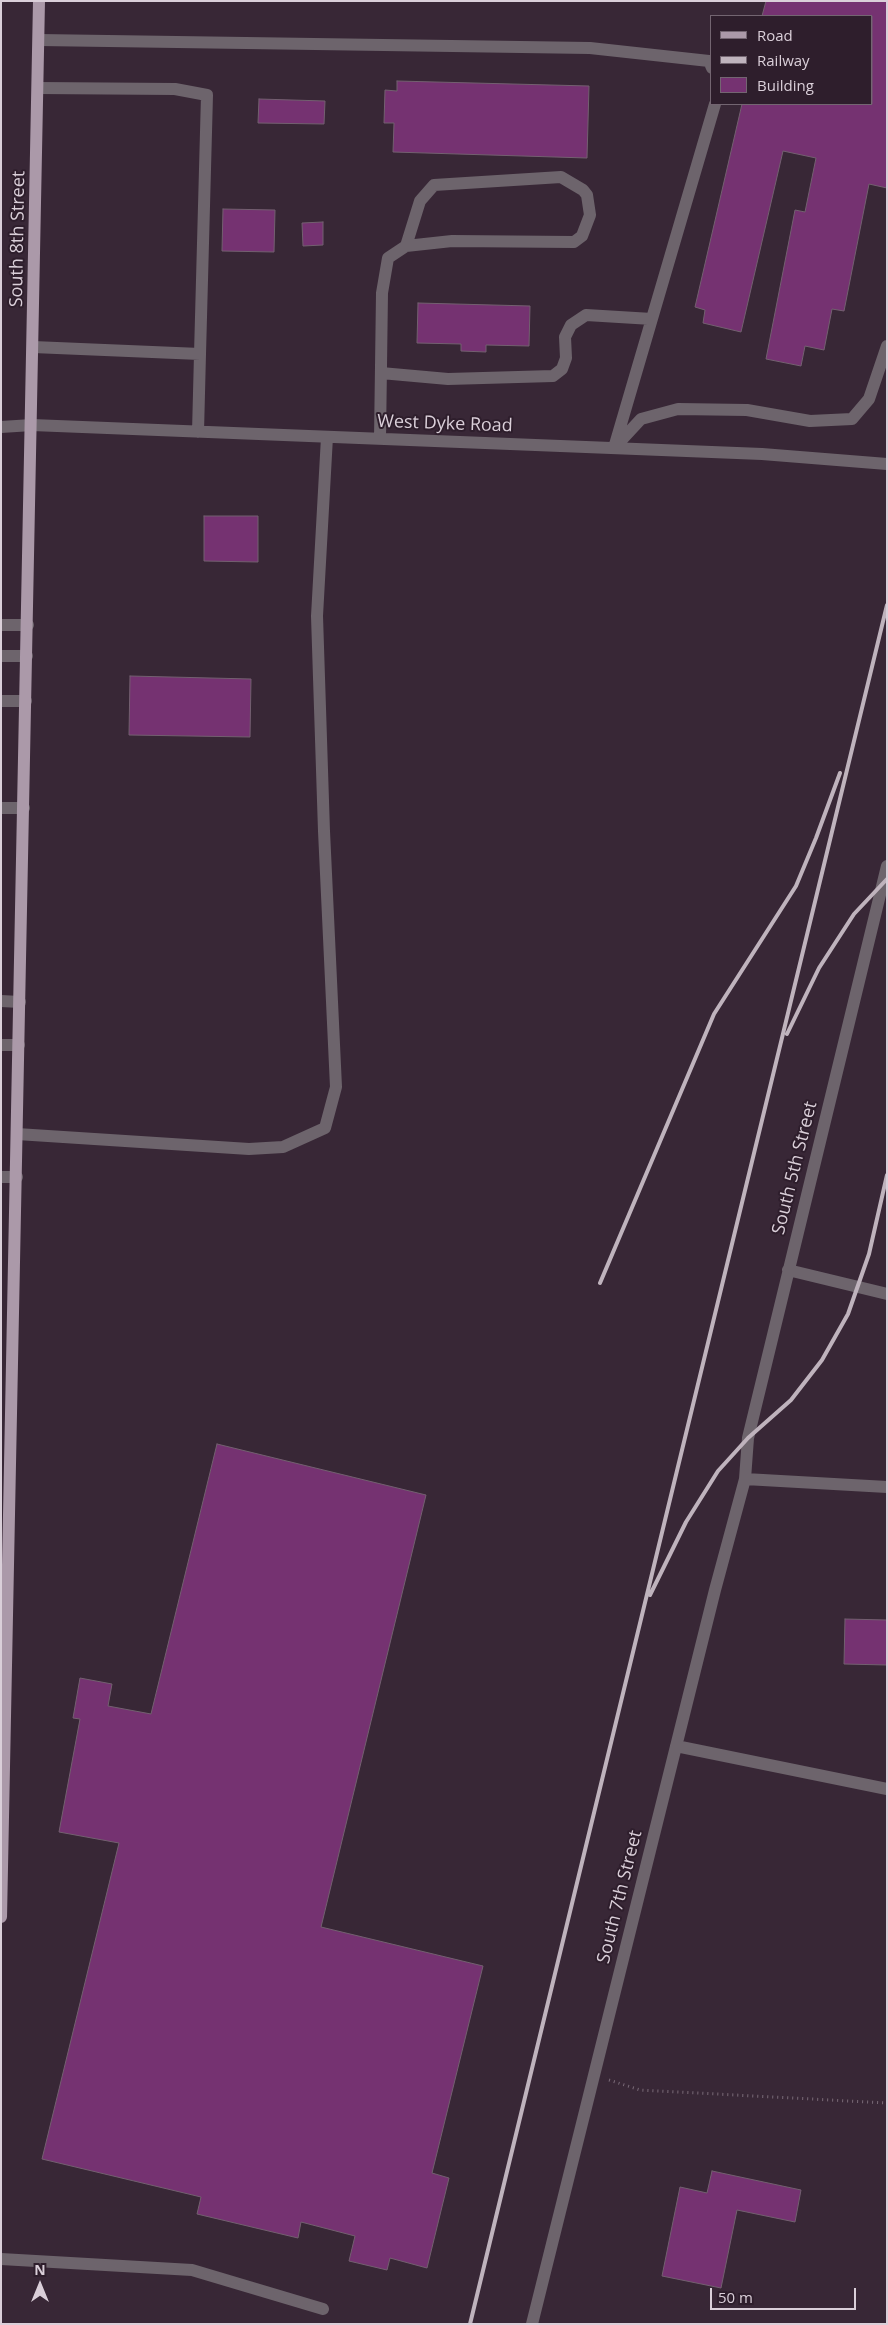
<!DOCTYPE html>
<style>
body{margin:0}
#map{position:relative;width:888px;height:2325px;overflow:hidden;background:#382736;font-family:"Open Sans",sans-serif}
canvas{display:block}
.frame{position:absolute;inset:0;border:2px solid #dacfd9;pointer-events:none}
.legend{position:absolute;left:710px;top:15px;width:162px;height:90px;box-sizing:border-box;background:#2e1e2c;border:1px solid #736571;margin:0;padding:6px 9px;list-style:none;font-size:15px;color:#dacfd9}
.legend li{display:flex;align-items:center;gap:10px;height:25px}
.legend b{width:25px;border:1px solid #736571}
.north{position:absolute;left:15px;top:2260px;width:50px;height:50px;-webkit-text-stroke:4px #2e1e2c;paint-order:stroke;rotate:0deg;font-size:14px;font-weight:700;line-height:20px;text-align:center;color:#dacfd9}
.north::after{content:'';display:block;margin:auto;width:18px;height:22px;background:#dacfd9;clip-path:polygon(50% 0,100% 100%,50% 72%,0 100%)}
.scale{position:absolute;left:710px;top:2288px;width:146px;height:22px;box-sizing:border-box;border:2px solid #dacfd9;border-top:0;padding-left:6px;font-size:15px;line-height:18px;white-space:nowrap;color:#dacfd9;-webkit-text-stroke:4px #2e1e2c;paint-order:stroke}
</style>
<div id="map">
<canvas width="888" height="2325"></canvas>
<div class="frame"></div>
<ul class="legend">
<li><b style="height:6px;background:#ab99a9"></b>Road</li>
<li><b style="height:6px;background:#bfb3bd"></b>Railway</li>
<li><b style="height:14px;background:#753271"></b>Building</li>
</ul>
<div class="north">N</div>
<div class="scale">50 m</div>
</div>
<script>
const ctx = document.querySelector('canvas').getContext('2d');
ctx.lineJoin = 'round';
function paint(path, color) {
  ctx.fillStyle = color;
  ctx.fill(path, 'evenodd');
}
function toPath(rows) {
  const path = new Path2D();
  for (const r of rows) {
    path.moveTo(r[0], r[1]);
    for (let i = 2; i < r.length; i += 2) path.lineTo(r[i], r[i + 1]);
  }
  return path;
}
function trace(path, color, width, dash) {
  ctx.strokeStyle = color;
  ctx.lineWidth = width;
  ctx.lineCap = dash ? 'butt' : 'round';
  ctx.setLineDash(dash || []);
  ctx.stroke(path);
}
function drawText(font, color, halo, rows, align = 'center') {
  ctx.font = font + ' "Open Sans",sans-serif';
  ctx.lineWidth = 4;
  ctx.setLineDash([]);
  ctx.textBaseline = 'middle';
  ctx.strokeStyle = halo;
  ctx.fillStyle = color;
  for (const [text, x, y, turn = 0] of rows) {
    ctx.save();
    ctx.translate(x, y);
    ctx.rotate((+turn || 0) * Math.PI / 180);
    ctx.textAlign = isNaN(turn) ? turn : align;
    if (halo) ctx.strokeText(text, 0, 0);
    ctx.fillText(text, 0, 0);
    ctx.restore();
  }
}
const building = toPath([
 [766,1,887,1,887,188,869,184,844,311,832,309,824,350,805,346,801,366,766,359,795,210,805,212,816,158,783,151,741,332,703,323,705,310,695,307,742,104,872,104,872,16,762,16,766,1],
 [397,81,589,86,587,158,393,152,394,123,384,123,385,90,397,91,397,81],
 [259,99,325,101,324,124,258,123,259,99],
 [223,209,275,210,274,252,222,251,223,209],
 [323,222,323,245,303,246,302,223,323,222],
 [418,303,530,306,529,346,486,345,486,352,461,351,461,344,417,343,418,303],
 [204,516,258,516,258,562,204,561,204,516],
 [130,676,251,679,250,737,129,735,130,676],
 [217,1444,426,1495,321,1927,483,1966,432,2173,449,2178,427,2268,390,2258,387,2270,349,2261,355,2236,301,2222,298,2238,197,2214,201,2197,42,2159,119,1843,59,1832,80,1719,73,1718,80,1678,112,1684,108,1706,151,1714,217,1444],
 [845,1619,887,1620,887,1665,844,1664,845,1619],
 [712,2171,801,2190,795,2222,737,2210,721,2288,662,2276,680,2187,707,2193,712,2171]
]);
const path = toPath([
 [609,2080,640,2090,887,2103]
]);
const minor = toPath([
 [39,40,590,48,709,61,712,68],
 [38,88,175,89,207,95,200,354],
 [33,347,200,354,198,432],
 [381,373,448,379,553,376,562,369,566,358,565,337,571,325,586,315,652,319],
 [1,427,32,425,762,454,887,464],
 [380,439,382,293,388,258,406,246,452,241,574,242,582,236,590,215,587,195,583,190,561,177,434,185,420,201,406,246],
 [616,446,641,419,678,409,747,410,810,421,852,419,869,399,887,346],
 [614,448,715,104],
 [1,625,28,625],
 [1,656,27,656],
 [1,701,26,701],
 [1,808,24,808],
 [1,1001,20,1002],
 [1,1045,19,1045],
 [17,1134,249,1149,283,1147,325,1128,336,1087,324,831,317,616,327,437],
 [1,1177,17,1177],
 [788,1270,887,1294],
 [745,1479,887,1487],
 [676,1746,887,1789],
 [1,2259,192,2270,323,2309],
 [532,2324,715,1590,745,1479,748,1438,887,866]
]);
const major = toPath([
 [1,1917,39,1]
]);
const rail = toPath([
 [787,1034,819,968,854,914,887,879],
 [600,1283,714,1014,796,886,816,838,840,773],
 [650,1595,686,1522,718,1471,748,1438,791,1400,822,1360,848,1314,869,1254,887,1175],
 [470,2324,887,605]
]);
const streetNames = [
 ["South 8th Street",18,239,-89],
 ["West Dyke Road",445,424,2],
 ["South 5th Street",795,1168,-76],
 ["South 7th Street",620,1897,-76]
];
paint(building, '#753271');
trace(building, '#736070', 1);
trace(path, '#7a6b78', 3, [1, 4]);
trace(minor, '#6d646c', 12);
trace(major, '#ab99a9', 12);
trace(rail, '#bfb3bd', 4);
drawText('18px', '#dacfd9', '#2e1e2c', streetNames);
</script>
